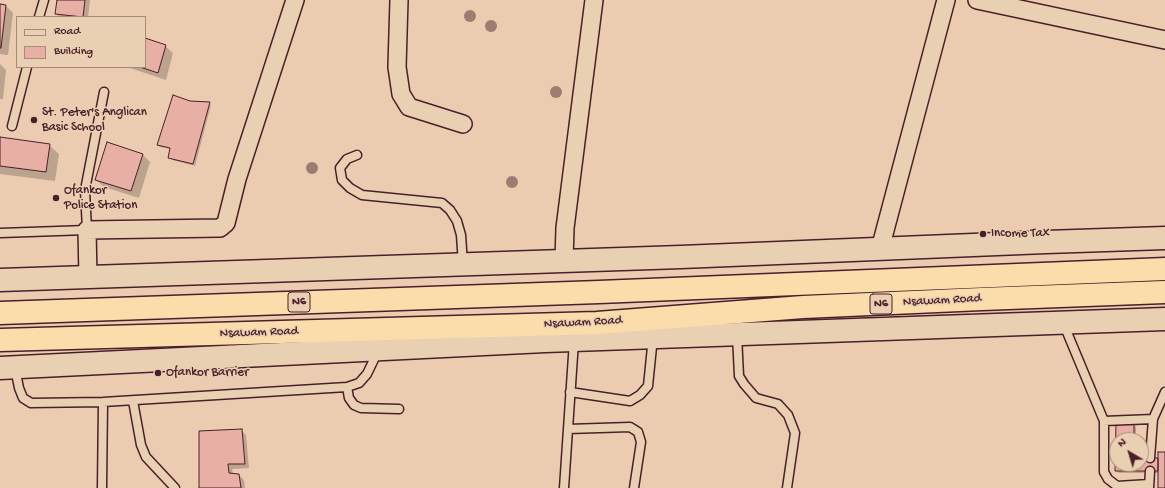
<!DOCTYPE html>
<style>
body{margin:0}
#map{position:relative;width:1165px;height:488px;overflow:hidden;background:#ecccb1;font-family:"Gochi Hand",sans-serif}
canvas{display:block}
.legend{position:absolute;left:16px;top:16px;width:130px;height:52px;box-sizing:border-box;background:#ead0b2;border:1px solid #aa897c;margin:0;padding:5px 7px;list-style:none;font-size:12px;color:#4a1f2b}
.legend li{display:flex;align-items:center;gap:8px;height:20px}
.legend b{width:20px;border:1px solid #aa897c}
.north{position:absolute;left:1109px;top:432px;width:40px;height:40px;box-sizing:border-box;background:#ead0b2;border:1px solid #aa897c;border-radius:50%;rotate:322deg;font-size:11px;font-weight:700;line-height:16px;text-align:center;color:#4a1f2b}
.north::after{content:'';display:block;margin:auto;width:14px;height:18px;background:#4a1f2b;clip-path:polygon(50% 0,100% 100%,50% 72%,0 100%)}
</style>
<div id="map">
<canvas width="1165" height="488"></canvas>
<ul class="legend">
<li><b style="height:5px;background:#ead0b2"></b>Road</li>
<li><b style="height:11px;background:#e8afa4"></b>Building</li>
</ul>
<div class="north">N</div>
</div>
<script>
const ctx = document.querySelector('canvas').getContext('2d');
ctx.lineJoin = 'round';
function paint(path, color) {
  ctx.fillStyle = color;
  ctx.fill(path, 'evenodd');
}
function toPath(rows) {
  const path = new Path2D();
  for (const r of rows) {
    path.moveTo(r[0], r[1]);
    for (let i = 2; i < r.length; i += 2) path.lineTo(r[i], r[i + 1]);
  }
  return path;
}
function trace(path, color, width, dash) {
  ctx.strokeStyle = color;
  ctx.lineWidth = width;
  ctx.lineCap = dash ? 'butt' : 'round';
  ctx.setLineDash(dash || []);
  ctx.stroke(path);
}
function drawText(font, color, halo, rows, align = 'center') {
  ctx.font = font + ' "Gochi Hand",sans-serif';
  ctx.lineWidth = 3;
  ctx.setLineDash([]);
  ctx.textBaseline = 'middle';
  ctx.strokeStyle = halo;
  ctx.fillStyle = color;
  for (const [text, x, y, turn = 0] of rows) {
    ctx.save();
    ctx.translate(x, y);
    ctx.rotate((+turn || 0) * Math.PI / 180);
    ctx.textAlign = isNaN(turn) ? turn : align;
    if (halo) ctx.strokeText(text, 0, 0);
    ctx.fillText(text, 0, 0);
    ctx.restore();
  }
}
const shadow = toPath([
 [58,0,90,0,88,17,60,17,56,14],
 [0,5,5,5,13,13,8,55,0,54],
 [145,39,165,46,173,53,166,80,127,67,145,67],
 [0,64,6,70,3,99,0,99],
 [209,103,211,105,195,166,172,160,170,158,171,149,160,147,158,145],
 [0,138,49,145,59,154,55,181,0,174],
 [142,154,150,162,139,198,104,187,96,180],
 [1117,425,1134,425,1136,427,1136,440,1117,440,1117,464,1141,464,1141,459,1158,459,1165,453,1165,488,1159,488,1159,473,1119,473,1116,470],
 [241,430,246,435,249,468,232,469,233,474,239,475,244,480,245,488,200,488]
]);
const building = toPath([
 [57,0,85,0,83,17,55,14,57,0],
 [0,4,6,5,1,48,0,48,0,4],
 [145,38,166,45,158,73,140,67,145,67,145,38],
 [173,95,190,101,210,102,193,164,168,158,170,148,157,145,173,95],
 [0,137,50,144,46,172,0,166,0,137],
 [107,142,143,154,131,191,95,180,107,142],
 [1116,424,1134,424,1134,440,1117,440,1117,464,1141,464,1141,458,1158,458,1158,471,1115,471,1116,424],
 [242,429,245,464,228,464,229,473,239,474,241,488,199,488,199,431,242,429],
 [1158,452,1165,452,1165,488,1158,488,1158,452]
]);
const service = toPath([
 [39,17,44,0],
 [12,126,27,67],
 [357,155,347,159,340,168,342,180,350,188,362,195,442,203,450,210,457,221,461,235,463,264],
 [0,233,87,230,85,190,104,92],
 [1064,325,1104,421,1153,419,1165,392],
 [737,335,739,376,744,384,756,398,778,404,788,415,795,433,787,488],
 [15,368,19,388,23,398,31,403,103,402,347,387,359,383,367,374,378,351],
 [347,387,349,398,354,405,361,408,399,409],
 [570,392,630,401,640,395,648,386,653,337],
 [133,401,141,445,146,457,175,488],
 [1104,421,1104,472,1108,479,1117,486,1149,484],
 [568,429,630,427,638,432,641,442,634,488],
 [1150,458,1153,419],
 [102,488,103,402],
 [564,488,574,341],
 [1149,488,1150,471]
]);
const minor = toPath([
 [399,0,397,67,401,94,409,107,463,124],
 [977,0,1165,40],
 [880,249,946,0],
 [564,261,565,228,594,0],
 [88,277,87,230,220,228,226,223,237,179,295,0]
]);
const secondary = toPath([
 [0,280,681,257,1046,242,1165,238],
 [0,368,545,341,1165,319]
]);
const trunk = toPath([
 [0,313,599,292,1165,269],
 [0,340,597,323,803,307,982,299,1165,292]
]);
const trees = [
 [470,16],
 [491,26],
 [556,92],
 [312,168],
 [512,182]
];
const markers = [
 [34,120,4,"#4a1f2b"],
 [56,198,4,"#4a1f2b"],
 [983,234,4,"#4a1f2b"],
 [158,373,4,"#4a1f2b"]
];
const shields = [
 [299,302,22],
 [881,304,22]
];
const shieldNames = [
 ["N6",299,302],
 ["N6",881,304]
];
const poiNames = [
 ["St. Peter's Anglican",42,113],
 ["Basic School",42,128],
 ["Ofankor",64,191],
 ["Police Station",64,206],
 ["Income Tax",991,234],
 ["Ofankor Barrier",166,373]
];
const streetNames = [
 ["Nsawam Road",942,301,-3],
 ["Nsawam Road",583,323,-3],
 ["Nsawam Road",259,333,-2]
];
paint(shadow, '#0003');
paint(building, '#e8afa4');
trace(building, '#4a1f2b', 1);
trace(service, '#4a1f2b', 11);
trace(minor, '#4a1f2b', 20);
trace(secondary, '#4a1f2b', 25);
trace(trunk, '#4a1f2b', 25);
trace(service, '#ead0b2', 8);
trace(minor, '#ead0b2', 17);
trace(secondary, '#ead0b2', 22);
trace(trunk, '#faddab', 22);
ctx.fillStyle = '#9c7d71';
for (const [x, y] of trees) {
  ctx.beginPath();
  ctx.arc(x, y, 6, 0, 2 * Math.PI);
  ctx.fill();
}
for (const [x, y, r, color] of markers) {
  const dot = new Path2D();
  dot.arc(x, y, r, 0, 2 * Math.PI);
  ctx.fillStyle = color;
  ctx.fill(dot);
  trace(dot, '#ead0b2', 1.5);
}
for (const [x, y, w] of shields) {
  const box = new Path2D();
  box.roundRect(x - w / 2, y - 10, w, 20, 3);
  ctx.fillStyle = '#ead0b2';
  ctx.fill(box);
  trace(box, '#4a1f2b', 1);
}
drawText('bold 12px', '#4a1f2b', null, shieldNames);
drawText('13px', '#4a1f2b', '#ead0b2', poiNames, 'left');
drawText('13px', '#4a1f2b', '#ead0b2', streetNames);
</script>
